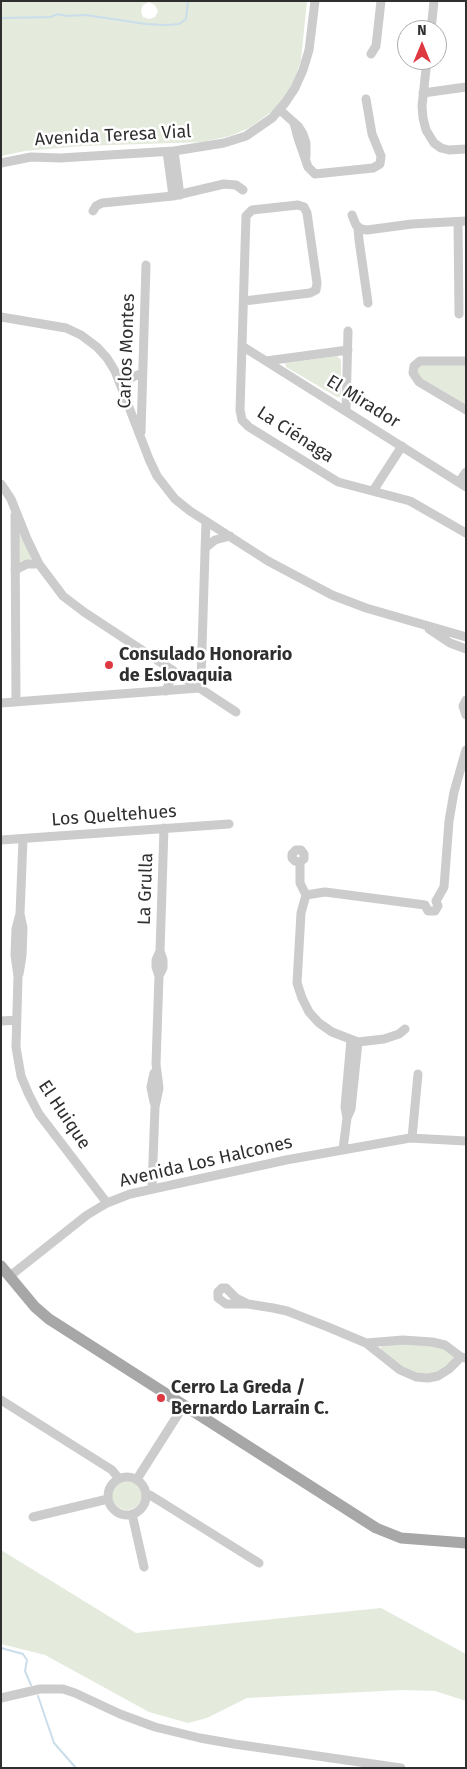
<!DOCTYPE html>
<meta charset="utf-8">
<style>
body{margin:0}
#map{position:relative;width:467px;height:1769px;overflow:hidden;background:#fff;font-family:"Fira Sans",sans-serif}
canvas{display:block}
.frame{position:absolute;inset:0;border:2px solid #2f2f2f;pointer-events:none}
.north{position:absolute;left:397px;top:20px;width:50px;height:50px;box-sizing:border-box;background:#fff;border:1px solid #acacac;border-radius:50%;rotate:0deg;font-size:14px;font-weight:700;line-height:20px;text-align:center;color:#2f2f2f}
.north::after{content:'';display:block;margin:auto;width:18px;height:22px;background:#de3841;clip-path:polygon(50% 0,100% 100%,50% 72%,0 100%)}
</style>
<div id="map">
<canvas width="467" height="1769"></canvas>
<div class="frame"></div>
<div class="north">N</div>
</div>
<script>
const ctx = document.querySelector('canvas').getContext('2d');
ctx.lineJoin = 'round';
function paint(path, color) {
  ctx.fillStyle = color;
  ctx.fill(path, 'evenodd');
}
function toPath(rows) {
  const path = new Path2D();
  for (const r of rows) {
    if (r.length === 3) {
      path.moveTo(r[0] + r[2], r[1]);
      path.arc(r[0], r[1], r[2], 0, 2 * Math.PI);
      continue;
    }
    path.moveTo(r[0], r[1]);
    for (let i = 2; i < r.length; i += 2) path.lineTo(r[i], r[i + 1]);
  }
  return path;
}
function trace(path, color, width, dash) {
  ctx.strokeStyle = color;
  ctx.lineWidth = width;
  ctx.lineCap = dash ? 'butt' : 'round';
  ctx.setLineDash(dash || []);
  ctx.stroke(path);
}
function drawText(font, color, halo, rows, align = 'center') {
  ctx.font = font + ' "Fira Sans",sans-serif';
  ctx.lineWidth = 5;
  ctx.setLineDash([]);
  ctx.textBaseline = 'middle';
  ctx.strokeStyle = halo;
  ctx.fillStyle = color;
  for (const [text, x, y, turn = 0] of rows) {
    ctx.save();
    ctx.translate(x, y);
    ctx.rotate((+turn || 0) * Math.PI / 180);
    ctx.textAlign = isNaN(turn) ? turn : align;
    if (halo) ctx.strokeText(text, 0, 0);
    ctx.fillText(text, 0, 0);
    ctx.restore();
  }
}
const green = toPath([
 [307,1,301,60,295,78,287,94,274,110,249,128,230,136,202,142,83,146,25,151,1,156,1,2],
 [149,2,155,5,158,11,155,17,149,19,143,17,141,11,143,5],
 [337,356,341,360,341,397,337,397,286,367,285,363],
 [423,364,466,365,466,407,421,379,417,372,418,368],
 [20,532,31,558,30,560,20,562,18,559,18,534],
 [407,1343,441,1347,455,1357,450,1363,433,1374,417,1373,400,1366,384,1353,380,1348,382,1346],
 [127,1495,15],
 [1,1550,136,1633,381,1608,466,1654,466,1701,435,1691,402,1690,247,1698,207,1718,188,1723,149,1712,45,1655,1,1644]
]);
const stream = toPath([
 [1,18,50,17,58,14,66,16,86,15,146,24,166,25,179,24,186,19,188,1],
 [1,1648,23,1654,27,1660,25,1671,31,1685],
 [38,1696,54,1743,76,1768]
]);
const minor = toPath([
 [431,30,434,1],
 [371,54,376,46,381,1],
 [427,60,422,106,423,118,426,130,434,143,441,148,449,150,466,149],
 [423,93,466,87],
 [280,110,298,126,303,134,306,143,306,156],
 [294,123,298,138,308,167,315,174,373,168,380,164,381,156,372,134,366,99],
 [174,151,180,195],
 [167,152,173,196],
 [1,163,31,157,60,158,174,151,224,143,246,136,272,118,285,103,295,88,303,70,309,50,315,1],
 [93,211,96,206,102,203,173,196,224,184,236,185,243,190],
 [352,215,356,225,361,229,367,230,412,224,466,221],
 [458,222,459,314],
 [358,228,359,240,368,303],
 [244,301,310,293,316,290,317,283,307,213,304,207,298,205,252,210,246,216,240,410,242,420,249,427,338,482,410,501,466,533],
 [1,317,66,328,81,335,97,347,107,358,115,371,149,459,157,476,175,499,190,511,268,561,332,595,366,608,466,637],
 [242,346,466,487],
 [266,361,348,350],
 [466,361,420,361,414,366,413,373,419,382,466,410],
 [118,377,131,378,142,373],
 [346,411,348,331],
 [141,432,146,265],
 [459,482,466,472],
 [1,484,11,499,27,539,39,564,63,596,84,612,236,712],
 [373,491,402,446],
 [15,515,16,702],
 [205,548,215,540,230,536],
 [15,570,27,564,39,564],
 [429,629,450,643,466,649],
 [166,691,170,681,169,668],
 [466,700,463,706,466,715],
 [1,703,199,688,201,679,206,521],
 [1,840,229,824],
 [300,862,295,861,292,858,292,854,296,850,301,850,304,854,304,859,300,862,300,883,306,895,301,913,297,983,302,998,309,1012,319,1023,332,1032,358,1042,384,1039,399,1034,405,1029],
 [306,895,325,892,425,905],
 [425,905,428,911,435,911,438,906,436,901,444,887,449,821,454,792,466,750],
 [20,914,16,929,15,955,18,976,16,1047,21,1076,29,1095,39,1114,107,1203],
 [19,974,22,956,23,928,20,914,23,839],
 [159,976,163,968,163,960,160,951,164,828],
 [1,1021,17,1020],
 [154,1102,151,1087,154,1073],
 [347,1118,345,1107,351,1040],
 [412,1138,418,1074],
 [343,1149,347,1118,351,1109,358,1042],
 [152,1188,155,1107,159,1088,156,1064,159,976,156,967,156,960,160,951],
 [10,1276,87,1215,107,1203,130,1194,286,1160,410,1138,466,1141],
 [248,1304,236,1298,226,1288,222,1288,218,1292,218,1298,226,1304,248,1304,273,1308,287,1311,328,1327,366,1343,400,1370,416,1377,428,1378,438,1376,449,1369,461,1357],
 [366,1343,403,1340,432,1342,445,1345,461,1357,466,1358],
 [1,1400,112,1470,119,1479],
 [127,1496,19],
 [137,1479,184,1405],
 [146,1495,150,1495,259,1563],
 [132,1514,144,1567],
 [33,1517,108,1499],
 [1,1698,40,1689,63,1689,75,1693,120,1714,155,1727,200,1738,234,1744,401,1768]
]);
const major = toPath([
 [1,1266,35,1307,49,1319,376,1528,401,1538,466,1543]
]);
const markers = [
 [109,665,5,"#de3841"],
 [161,1398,5,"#de3841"]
];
const streetNames = [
 ["Avenida Teresa Vial",113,136,-3],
 ["Carlos Montes",127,351,-88],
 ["El Mirador",363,402,32],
 ["La Ciénaga",295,435,33],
 ["Los Queltehues",114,816,-4],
 ["La Grulla",146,889,-88],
 ["El Huique",64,1115,56],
 ["Avenida Los Halcones",206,1162,-13]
];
const poiNames = [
 ["Consulado Honorario",119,655],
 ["de Eslovaquia",119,676],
 ["Cerro La Greda /",171,1388],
 ["Bernardo Larraín C.",171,1409]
];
paint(green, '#e4ebdd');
trace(stream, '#caddea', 2);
trace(minor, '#ccc', 9);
trace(major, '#a7a7a7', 11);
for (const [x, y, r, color] of markers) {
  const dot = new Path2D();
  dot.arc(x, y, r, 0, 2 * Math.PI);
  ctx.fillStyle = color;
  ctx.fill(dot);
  trace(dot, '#fff', 2);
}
drawText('18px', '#2f2f2f', '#fff', streetNames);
drawText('bold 18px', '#2f2f2f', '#fff', poiNames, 'left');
</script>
